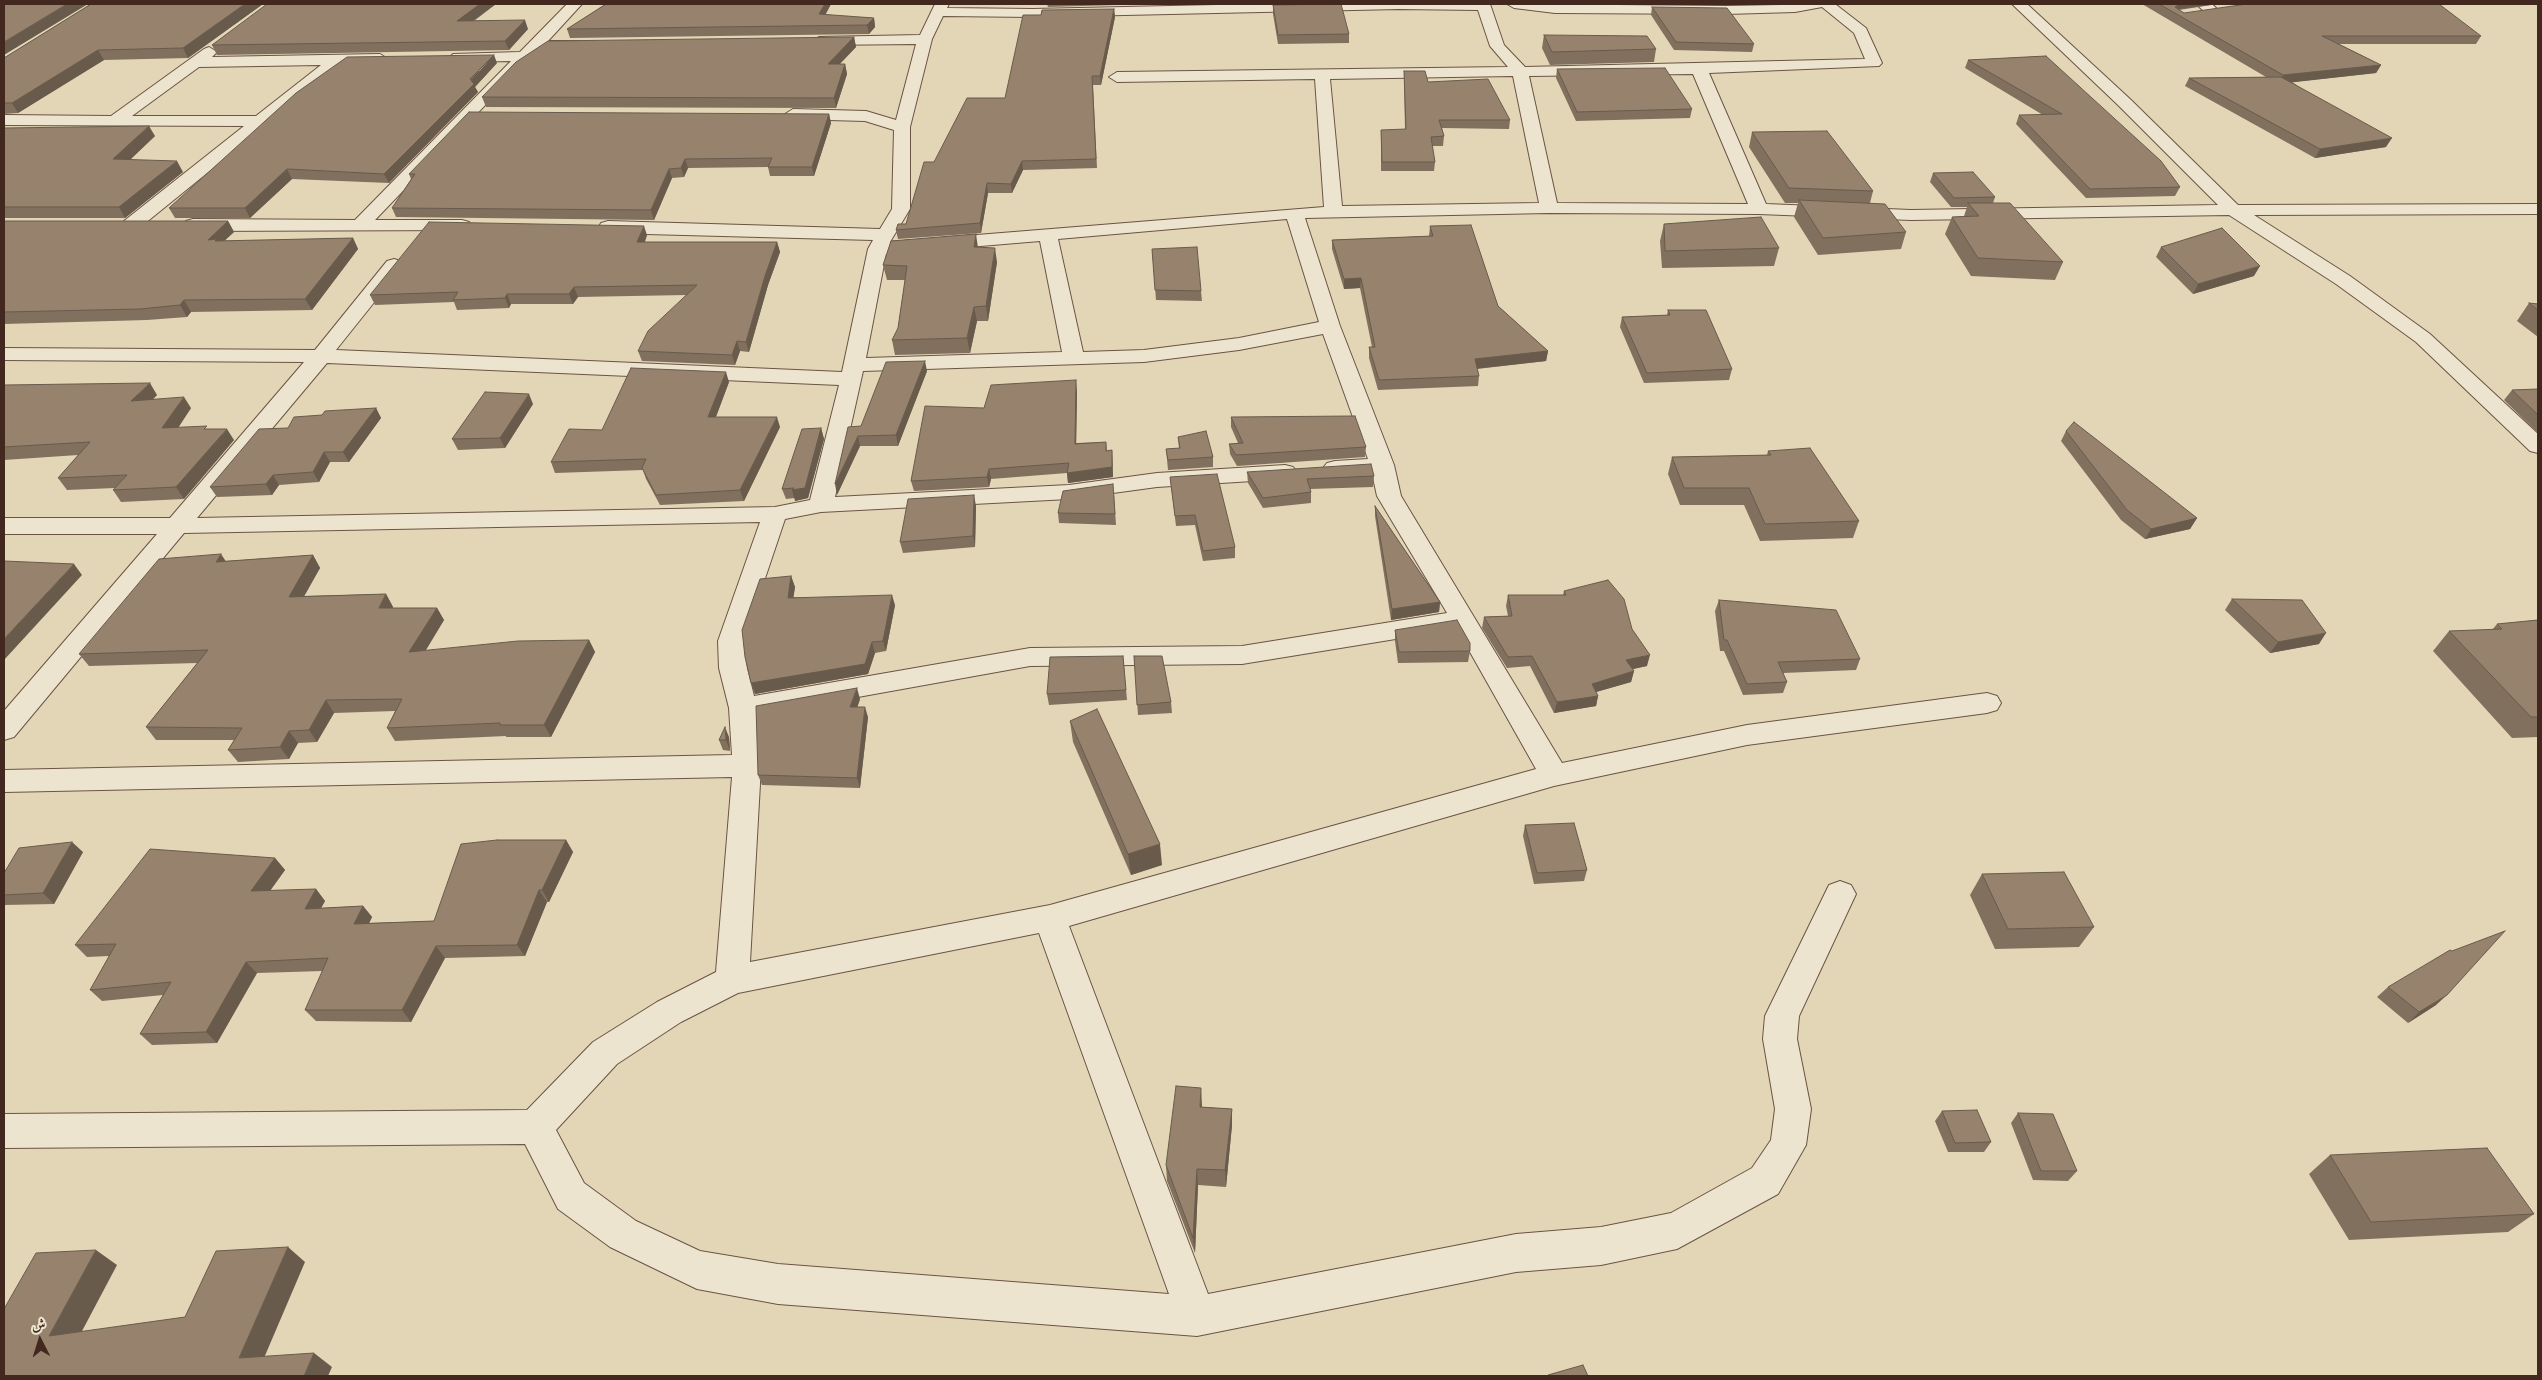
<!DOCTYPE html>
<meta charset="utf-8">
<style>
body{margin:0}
#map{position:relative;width:2542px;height:1380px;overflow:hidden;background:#e3d6b6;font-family:"IM FELL French Canon",Amiri,serif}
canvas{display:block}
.frame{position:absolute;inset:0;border:5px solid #42281e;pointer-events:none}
.north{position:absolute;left:15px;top:1315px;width:50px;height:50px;-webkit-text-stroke:4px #ede4d0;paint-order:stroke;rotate:355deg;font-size:14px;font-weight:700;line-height:20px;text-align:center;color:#42281e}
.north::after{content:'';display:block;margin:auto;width:18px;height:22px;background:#42281e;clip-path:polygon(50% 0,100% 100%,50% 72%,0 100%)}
</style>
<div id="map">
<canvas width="2542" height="1380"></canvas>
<div class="frame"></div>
<div class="north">ش</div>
</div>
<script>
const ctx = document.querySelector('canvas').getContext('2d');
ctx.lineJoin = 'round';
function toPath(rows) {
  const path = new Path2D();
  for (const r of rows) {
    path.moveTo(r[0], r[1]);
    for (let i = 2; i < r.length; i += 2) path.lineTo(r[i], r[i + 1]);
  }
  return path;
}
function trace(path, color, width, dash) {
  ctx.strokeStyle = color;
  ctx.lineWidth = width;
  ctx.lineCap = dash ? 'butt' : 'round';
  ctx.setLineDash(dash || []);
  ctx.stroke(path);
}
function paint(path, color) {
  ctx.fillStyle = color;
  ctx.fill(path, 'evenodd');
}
const minor = toPath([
 [567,4,582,4,548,41,578,41,583,42,585,45,583,48,539,49,375,220,462,220,469,222,471,226,469,230,193,231,186,229,184,225,186,221,193,219,355,220,511,61,458,62,450,57,453,54,520,52,567,4],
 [935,4,949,4,947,8,1033,9,1262,4,1490,4,1504,45,1525,67,1865,59,1854,33,1822,7,1795,12,1726,14,1555,13,1514,8,1507,4,1726,6,1835,4,1866,28,1882,63,1879,66,1709,73,1766,204,1911,210,2218,205,2118,105,2012,4,2027,4,2130,99,2238,205,2538,204,2538,214,2254,215,2350,276,2430,334,2538,434,2538,453,2530,451,2416,342,2336,284,2229,215,1911,220,1759,214,1549,213,1305,218,1340,326,1394,465,1401,496,1562,763,1747,725,1987,693,1997,696,2001,703,1997,710,1987,713,1747,745,1554,786,1069,926,1208,1294,1516,1234,1601,1227,1671,1213,1752,1168,1771,1140,1775,1109,1763,1039,1765,1016,1829,885,1840,881,1851,885,1856,894,1799,1016,1797,1039,1811,1109,1806,1145,1778,1194,1677,1249,1601,1265,1516,1272,1197,1336,778,1304,697,1289,610,1247,558,1209,525,1144,4,1148,4,1114,527,1110,593,1042,657,1002,716,972,732,777,4,792,4,770,732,755,729,708,719,668,718,641,760,522,184,533,14,737,4,740,4,711,157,534,4,534,4,518,170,518,304,362,4,360,4,348,315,350,387,261,394,259,401,261,404,265,336,350,842,372,868,249,873,240,608,233,601,231,599,227,601,223,608,221,880,229,892,209,894,130,865,121,793,119,785,114,793,109,866,111,896,120,916,44,819,45,812,41,819,37,920,35,935,4],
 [1399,9,1478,10,1490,46,1508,67,1117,72,1109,77,1117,82,1315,79,1324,207,890,242,910,209,910,127,932,39,943,16,1033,17,1399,9],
 [1693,74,1748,204,1557,203,1529,76,1693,74],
 [1513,76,1539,203,1342,206,1330,79,1513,76],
 [1287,219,1319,322,1239,338,1144,350,1083,352,1058,239,1287,219],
 [1040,241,1062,352,866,358,886,254,1040,241],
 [1323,334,1368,459,1335,461,1327,463,1323,468,1327,473,1335,475,1372,473,1377,496,1447,613,1242,646,1030,648,754,696,747,668,744,641,785,519,821,512,1069,499,1157,487,1285,479,1293,477,1297,472,1293,467,1285,465,1157,473,1069,485,835,497,863,371,1144,362,1239,350,1323,334],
 [327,363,839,385,810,500,775,507,197,518,327,363],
 [1457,629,1536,769,1050,905,750,962,761,766,758,715,1030,666,1242,664,1457,629],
 [1039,933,1169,1294,778,1264,700,1251,636,1221,584,1183,556,1130,617,1064,681,1022,738,993,1039,933],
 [2196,4,2212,4,2218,10,2216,13,2206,13,2196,4],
 [209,47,217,52,212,57,380,54,388,59,380,64,340,64,269,124,265,126,138,229,131,231,124,229,122,225,124,221,244,126,4,125,4,115,111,116,204,49,209,47],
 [321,65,256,116,132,116,199,67,321,65]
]);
const wall = toPath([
 [91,4,263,4,188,58,104,60,18,113,4,114,4,58],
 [496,4,474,21,528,29,509,50,217,55,212,45],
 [606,4,831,4,825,15,874,18,875,27,869,34,570,38,567,29],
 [1047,4,1117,4,1117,5,1048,7],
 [2142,4,2218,4,2179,10,2184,13,2481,36,2476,44,2339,44,2381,65,2376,73,2292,82,2386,147,2315,158,2185,86,2189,78,2266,77],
 [1273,5,1349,34,1349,43,1278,44,1273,14],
 [1652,7,1754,44,1752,52,1674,50,1651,15],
 [1114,9,1115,17,1101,85,1093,85,1097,168,1023,170,1012,193,988,193,981,233,898,239,896,230,906,224,934,162,1005,98,1041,15],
 [1544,35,1656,49,1654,62,1550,65,1542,48],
 [854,37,856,47,840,64,845,64,847,74,836,108,486,107,482,97],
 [2046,56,2180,187,2175,196,2086,198,2016,124,2019,115,2043,115,1965,68,1968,60],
 [497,63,475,87,478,92,389,183,292,179,250,218,175,218,169,208],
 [1557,69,1692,109,1690,118,1576,121,1556,78],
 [1404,71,1510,120,1509,129,1442,128,1444,136,1443,146,1432,146,1435,162,1434,171,1381,171,1381,130,1405,130,1404,80],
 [829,114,831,123,814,176,770,176,768,167,688,168,684,177,672,178,654,220,396,217,392,208,411,179,409,174],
 [4,128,155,136,130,160,183,172,125,218,4,218,4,221],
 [1752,132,1873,191,1870,203,1906,232,1901,249,1818,255,1794,217,1798,203,1785,203,1749,147],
 [1933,173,1995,197,1993,203,2063,262,2055,280,1971,276,1945,234,1952,217,1964,216,1967,207,1951,207,1930,182],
 [4,221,228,221,234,232,224,241,353,238,358,249,312,310,191,312,187,317,147,320,4,324],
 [1664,224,1779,248,1774,266,1662,268,1660,241],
 [1430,226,1498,306,1548,351,1546,361,1477,369,1479,376,1478,386,1378,390,1369,358,1369,347,1372,347,1360,288,1344,289,1332,249,1332,240,1429,236],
 [647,235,645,242,777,242,780,252,768,285,749,352,740,351,735,365,642,361,638,351,686,295,578,297,573,304,511,304,509,308,457,310,454,302,375,305,370,295],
 [978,247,997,262,988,321,977,321,970,353,895,355,892,340,898,328,905,280,887,280,883,265],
 [2161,247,2254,276,2193,294,2156,257],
 [1152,249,1201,291,1202,301,1156,300],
 [2529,303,2538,304,2538,337,2517,321],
 [1668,310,1732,369,1729,380,1644,383,1620,327,1622,317,1667,315],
 [927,371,898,446,860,446,837,495,861,426],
 [729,382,716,417,780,427,744,501,660,505,646,479,643,470,555,473,551,462,602,430],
 [4,385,157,395,153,399,191,408,178,428,208,429,234,440,184,499,121,502,113,490,115,488,67,490,58,478,78,455,4,460],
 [2538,389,2538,433,2504,400,2512,390],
 [1077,391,1076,443,1106,442,1107,451,1112,450,1113,477,1068,483,1067,473,991,479,989,487,914,491,911,481,984,408],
 [533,404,505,448,458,450,452,439],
 [376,408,381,418,349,462,330,462,319,482,279,485,272,495,217,497,210,487,322,415],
 [1231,417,1366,447,1365,457,1237,466,1230,454,1229,444,1238,443,1231,427],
 [821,428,824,439,808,498,795,501,795,498,786,499,782,489],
 [2066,431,2197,518,2190,529,2145,539,2121,520,2061,441],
 [1178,437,1213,457,1213,467,1168,470,1166,449,1179,448],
 [1768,451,1859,521,1853,538,1760,541,1744,505,1680,505,1668,474,1672,457,1767,455],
 [1247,472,1374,476,1373,487,1310,489,1311,492,1311,503,1263,508,1248,483],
 [1170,477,1235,547,1235,558,1203,561,1195,525,1176,526],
 [1114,495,1116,525,1059,523,1058,513],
 [976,506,975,547,903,553,900,542],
 [1375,506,1440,602,1439,612,1391,620,1375,516],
 [313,555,320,568,304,596,386,594,393,607,392,608,437,608,444,620,425,651,589,640,595,652,551,737,506,737,506,736,395,741,387,728,395,711,334,713,317,742,298,743,289,759,238,762,228,750,234,740,156,740,146,727,197,663,89,666,79,654,226,561],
 [791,576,795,587,793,597,895,605,886,651,875,653,868,674,755,694,751,683],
 [1564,591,1632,629,1647,666,1633,669,1634,671,1631,682,1596,692,1598,696,1596,706,1554,713,1530,666,1507,668,1482,628,1484,617,1508,616,1506,606,1508,595,1563,595],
 [2232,599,2319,644,2270,653,2225,610],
 [1719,600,1860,659,1856,670,1783,673,1787,682,1783,693,1743,695,1724,651,1720,651,1715,611],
 [2538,620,2538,737,2512,738,2433,651,2449,631,2492,630,2497,624],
 [1395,630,1470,651,1468,662,1398,663,1395,641],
 [1123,656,1127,700,1049,705,1047,694],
 [1134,656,1171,702,1172,713,1138,715],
 [860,699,857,707,868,717,860,788,762,785,758,775],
 [1070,721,1162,865,1131,875,1073,742],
 [729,737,730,751,723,750,719,740],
 [1525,825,1587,870,1584,881,1534,884,1523,836],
 [566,840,573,852,549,902,547,902,525,956,445,958,411,1022,316,1021,305,1010,323,971,257,973,217,1043,152,1045,140,1034,163,995,102,1001,90,990,109,956,87,957,75,945,275,858,285,870,270,891,316,889,325,901,321,908,363,906,372,917,369,923,434,921],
 [83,852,54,904,4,905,4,873],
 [1982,874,2094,927,2079,947,1995,949,1970,895],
 [2388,987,2436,1005,2408,1023,2377,997],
 [1202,1107,1232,1109,1232,1125,1226,1187,1198,1185,1195,1253,1167,1181,1166,1165],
 [1942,1111,1991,1142,1984,1152,1948,1152,1935,1121],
 [2018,1113,2077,1171,2068,1181,2033,1180,2011,1123],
 [2330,1155,2534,1214,2508,1232,2349,1240,2309,1174]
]);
const shadedWall = toPath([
 [67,4,88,4,4,55,4,42],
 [245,4,263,4,188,58,183,48],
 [480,4,496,4,460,30,457,21],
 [825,4,831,4,821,23,819,14],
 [2180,4,2218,4,2180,9,2175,13,2175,7],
 [1114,9,1115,17,1101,85,1100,76],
 [874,18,875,27,869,34,867,25],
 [525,20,528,29,509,50,505,41],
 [854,37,856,47,830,74,828,64],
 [98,50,104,60,18,113,12,103],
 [494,55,497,63,475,87,478,92,389,183,384,174],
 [845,64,847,74,836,108,834,98],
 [2381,65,2376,73,2278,84,2283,75],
 [829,114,831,123,814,176,812,167],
 [149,126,155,136,120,169,113,159],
 [2392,138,2386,147,2315,158,2320,149],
 [685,159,688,168,684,177,681,168],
 [177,161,183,172,125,218,119,207],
 [1022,161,1023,170,1012,193,1011,184],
 [287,169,292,179,250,218,245,208],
 [669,169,672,178,654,220,651,210],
 [987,183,988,193,981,233,980,223],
 [228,221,234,232,220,245,208,240],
 [644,226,647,235,641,251,637,242],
 [976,234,978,248,974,247],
 [353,238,358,249,312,310,305,299],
 [777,242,780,252,768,285,749,352,746,342,765,276],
 [995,248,997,262,988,321,986,306],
 [2260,266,2254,276,2193,294,2198,284],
 [1361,278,1360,288,1344,289,1344,279],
 [574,287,578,297,573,304,569,294],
 [507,294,511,304,509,308,505,298],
 [184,300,191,312,187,317,180,305],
 [974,307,977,321,970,353,967,338],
 [737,341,740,351,735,365,732,355],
 [1548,351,1546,361,1473,369,1475,359],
 [925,361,927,371,898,446,896,435],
 [726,372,729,382,712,427,708,417],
 [1076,380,1077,391,1076,454,1075,444],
 [150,383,157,395,139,413,131,401],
 [529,394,533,404,505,448,500,438],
 [184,397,191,408,170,440,162,428],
 [376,408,381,418,349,462,343,452],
 [777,417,780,427,744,501,740,490],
 [821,428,824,439,808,498,795,501,792,490],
 [227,429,234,440,184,499,176,487],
 [858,436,860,446,837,495,835,484],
 [1112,450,1113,477,1068,483,1067,473],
 [324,452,330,462,319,482,313,472],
 [989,469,991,479,989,487,987,477],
 [273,475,279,485,272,495,266,484],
 [974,495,976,506,975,547,973,536],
 [2197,518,2190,529,2145,539,2151,529],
 [221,554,229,566,216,562],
 [313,555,320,568,297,609,289,597],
 [74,564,82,575,4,660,4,639],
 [791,576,795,587,792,608,788,598],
 [386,594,393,607,386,621,379,608],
 [892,595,895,605,886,651,883,641],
 [1440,602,1439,612,1391,620,1392,609],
 [437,608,444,620,417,665,409,652],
 [2326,633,2319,644,2270,653,2278,642],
 [589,640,595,652,551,737,544,725],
 [872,642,875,653,868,674,755,694,751,683],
 [1650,655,1647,666,1623,671,1626,660],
 [1634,671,1631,682,1589,694,1592,684],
 [857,688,860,699,854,718,850,707],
 [1598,696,1596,706,1554,713,1557,702],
 [326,700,334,713,317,742,309,730],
 [865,707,868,717,860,788,857,778],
 [725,727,729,737,730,751,726,740],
 [289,731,298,743,289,759,280,747],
 [566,840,573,852,549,902,542,890],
 [72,842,83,852,54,904,43,893],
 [1160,844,1162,865,1131,875,1128,854],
 [275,858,285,870,261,903,251,891],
 [316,889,325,901,314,921,305,909],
 [539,890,547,902,525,956,517,945],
 [363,906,372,917,363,936,354,924],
 [436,946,445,958,411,1022,402,1010],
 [246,962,257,973,217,1043,206,1032],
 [2447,995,2436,1005,2408,1023,2419,1012],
 [1201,1088,1202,1105,1201,1124,1200,1107],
 [1232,1109,1232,1125,1226,1187,1225,1170],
 [1197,1169,1198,1185,1195,1253,1193,1238],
 [288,1247,305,1262,258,1372,239,1358],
 [96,1250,117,1265,72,1350,49,1336],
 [314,1353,332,1367,328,1376,304,1376]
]);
const building = toPath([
 [4,4,67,4,4,42,4,4],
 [91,4,245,4,183,48,98,50,12,103,4,103,4,58,91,4],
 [267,4,480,4,457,21,525,20,505,41,212,45,267,4],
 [606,4,825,4,819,14,874,18,867,25,567,29,606,4],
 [1341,4,1349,34,1278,35,1273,5,1341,4],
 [2159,4,2180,4,2175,7,2184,13,2247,4,2439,4,2481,36,2322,36,2381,65,2283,75,2159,4],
 [1652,7,1727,8,1754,44,1676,42,1652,7],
 [1114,9,1100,76,1092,76,1096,159,1022,161,1011,184,987,183,980,223,896,230,898,224,906,224,924,162,934,162,967,98,1005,98,1023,15,1041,15,1042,10,1114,9],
 [1544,35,1647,36,1656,49,1552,52,1544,35],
 [854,37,828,64,845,64,834,98,482,97,516,62,548,41,854,37],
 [494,55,470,79,474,84,384,174,287,169,245,208,169,208,296,93,347,57,494,55],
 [2046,56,2161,161,2180,187,2090,189,2019,115,2062,114,1968,60,2046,56],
 [1665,68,1692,109,1577,112,1557,69,1665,68],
 [1404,71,1425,71,1428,82,1488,79,1510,120,1439,120,1444,136,1431,137,1435,162,1382,162,1381,130,1406,129,1404,71],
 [2281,77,2392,138,2320,149,2189,78,2281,77],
 [469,112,829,114,812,167,768,167,772,158,685,159,681,168,669,169,651,210,392,208,415,174,409,174,469,112],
 [149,126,113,159,177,161,119,207,4,207,4,128,149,126],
 [1827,131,1873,191,1789,188,1752,132,1827,131],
 [1973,172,1995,197,1954,198,1933,173,1973,172],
 [1799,200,1885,204,1906,232,1823,238,1799,200],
 [1968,203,2010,203,2063,262,1978,258,1952,217,1979,216,1968,203],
 [1761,217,1779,248,1665,251,1664,224,1761,217],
 [4,221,228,221,208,240,217,239,215,241,353,238,305,299,184,300,180,305,140,309,4,312,4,221],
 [429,222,644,226,637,242,777,242,765,276,746,342,737,341,732,355,638,351,648,331,697,285,574,287,569,294,507,294,505,298,453,300,458,292,370,295,429,222],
 [1471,225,1498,306,1548,351,1475,359,1479,376,1379,380,1369,347,1375,347,1361,278,1344,279,1332,240,1433,236,1430,226,1471,225],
 [2222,228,2260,266,2198,284,2161,247,2222,228],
 [976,234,974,247,995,248,986,306,974,307,967,338,892,340,898,328,907,266,883,265,891,241,976,234],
 [1197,247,1201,291,1155,290,1152,249,1197,247],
 [2529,303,2538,304,2538,310,2529,303],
 [1668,310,1706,310,1732,369,1647,373,1622,317,1670,315,1668,310],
 [925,361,896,435,858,436,835,484,848,427,861,426,886,362,925,361],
 [631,368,726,372,708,417,777,417,740,490,656,495,642,468,646,459,551,462,569,429,602,430,631,368],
 [1076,380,1075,444,1106,442,1106,451,1112,450,1112,467,1067,473,1069,463,989,469,987,477,911,481,925,406,984,408,991,385,1076,380],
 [150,383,131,401,184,397,162,428,207,426,204,429,227,429,176,487,113,490,127,475,58,478,90,442,4,447,4,385,150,383],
 [2538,389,2538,415,2512,390,2538,389],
 [485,392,529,394,500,438,452,439,485,392],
 [376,408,343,452,324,452,313,472,273,475,266,484,210,487,259,429,288,428,294,417,322,415,325,411,376,408],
 [1355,416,1366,447,1236,455,1229,444,1243,443,1231,417,1355,416],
 [2074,422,2197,518,2151,529,2127,510,2066,431,2074,422],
 [821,428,805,488,792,490,794,488,782,489,802,429,821,428],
 [1206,431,1213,457,1168,460,1166,449,1180,448,1178,437,1206,431],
 [1810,448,1859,521,1765,524,1749,488,1684,488,1672,457,1771,455,1768,451,1810,448],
 [1371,464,1374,476,1307,479,1311,492,1263,498,1247,472,1371,464],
 [1217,474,1235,547,1203,551,1195,515,1175,516,1170,477,1217,474],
 [1113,484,1115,514,1058,513,1063,491,1113,484],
 [974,495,973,536,900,542,908,499,974,495],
 [1375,506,1440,602,1392,609,1375,506],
 [221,554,216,562,313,555,289,597,386,594,379,608,437,608,409,652,518,641,589,640,544,725,500,725,500,723,387,728,402,699,326,700,309,730,289,731,280,747,228,750,242,728,146,727,208,650,79,654,159,559,221,554],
 [4,561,74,564,4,639,4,561],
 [791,576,788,598,892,595,883,641,872,642,865,664,751,683,745,657,742,630,760,579,791,576],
 [1608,580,1624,599,1632,629,1650,655,1626,660,1634,671,1592,684,1598,696,1557,702,1532,656,1508,657,1484,617,1512,616,1508,595,1566,595,1564,591,1608,580],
 [2232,599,2302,600,2326,633,2278,642,2232,599],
 [1719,600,1836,610,1860,659,1778,662,1787,682,1747,684,1727,640,1724,640,1719,600],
 [1457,620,1470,643,1470,651,1399,652,1395,630,1457,620],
 [2538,620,2538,717,2531,717,2449,631,2502,629,2497,624,2538,620],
 [1123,656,1126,690,1047,694,1050,657,1123,656],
 [1134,656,1162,656,1171,702,1137,705,1134,656],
 [857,688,850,707,865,707,857,778,758,775,756,706,857,688],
 [1097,709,1160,844,1128,854,1070,721,1097,709],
 [725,727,726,740,719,740,725,727],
 [1574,823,1587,870,1537,873,1525,825,1574,823],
 [497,840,566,840,542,890,539,890,517,945,436,946,402,1010,305,1010,328,958,246,962,206,1032,140,1034,171,982,90,990,116,944,75,945,150,849,275,858,251,891,316,889,305,909,363,906,354,924,434,921,461,844,497,840],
 [72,842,43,893,4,895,4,873,19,848,72,842],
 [2064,872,2094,927,2008,929,1982,874,2064,872],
 [2505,931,2447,995,2419,1012,2388,987,2450,950,2452,951,2505,931],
 [1176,1086,1201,1088,1200,1107,1232,1109,1225,1170,1197,1169,1193,1238,1166,1165,1176,1086],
 [1977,1110,1991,1142,1955,1143,1942,1111,1977,1110],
 [2018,1113,2053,1114,2077,1171,2041,1171,2018,1113],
 [2487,1148,2534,1214,2371,1222,2330,1155,2487,1148],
 [288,1247,239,1358,314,1353,304,1376,4,1376,4,1309,36,1253,96,1250,49,1336,185,1317,216,1251,288,1247],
 [1583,1365,1588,1376,1549,1376,1548,1375,1583,1365]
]);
trace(minor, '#6a5444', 2);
paint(minor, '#ede4d0');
paint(wall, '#81705e');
paint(shadedWall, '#695b4c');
paint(building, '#96826d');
trace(building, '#695b4c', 1);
</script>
